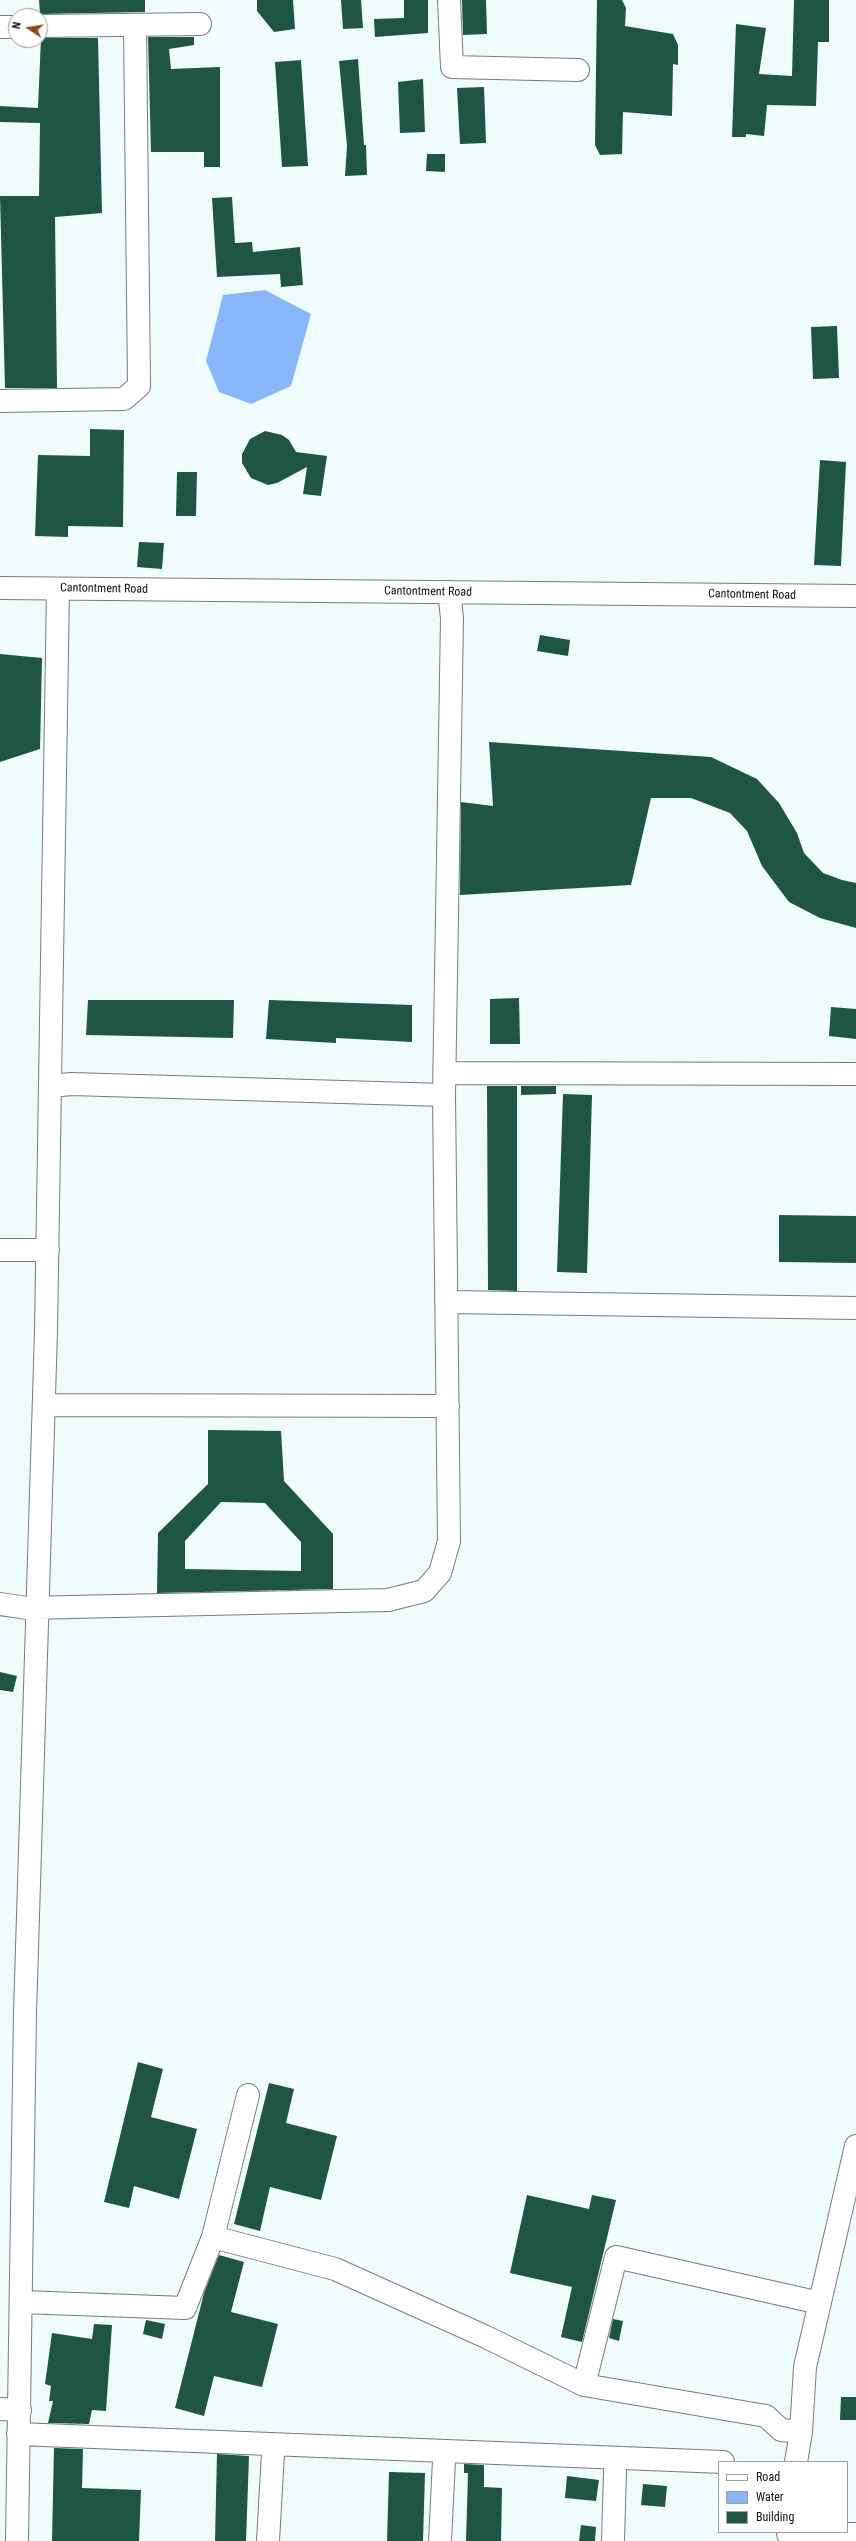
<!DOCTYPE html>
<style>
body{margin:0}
#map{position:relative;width:856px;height:2541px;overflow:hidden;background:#f0fbfb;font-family:"Roboto Condensed",sans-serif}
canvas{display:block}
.legend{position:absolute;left:718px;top:2461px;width:130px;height:72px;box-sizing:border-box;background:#fff;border:1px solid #9e9f9f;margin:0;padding:5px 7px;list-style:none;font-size:12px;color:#0c1010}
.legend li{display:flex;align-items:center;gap:8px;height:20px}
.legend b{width:20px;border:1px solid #9e9f9f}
.north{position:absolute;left:8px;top:8px;width:40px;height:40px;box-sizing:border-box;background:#fff;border:1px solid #9e9f9f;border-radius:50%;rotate:282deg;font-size:11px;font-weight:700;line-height:16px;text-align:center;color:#0c1010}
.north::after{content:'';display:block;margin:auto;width:14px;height:18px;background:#8f4b1f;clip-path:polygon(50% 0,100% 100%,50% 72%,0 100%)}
</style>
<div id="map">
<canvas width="856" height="2541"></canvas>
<ul class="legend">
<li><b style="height:5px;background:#fff"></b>Road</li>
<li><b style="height:11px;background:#88b7f9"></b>Water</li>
<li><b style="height:11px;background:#1f5543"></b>Building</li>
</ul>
<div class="north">N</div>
</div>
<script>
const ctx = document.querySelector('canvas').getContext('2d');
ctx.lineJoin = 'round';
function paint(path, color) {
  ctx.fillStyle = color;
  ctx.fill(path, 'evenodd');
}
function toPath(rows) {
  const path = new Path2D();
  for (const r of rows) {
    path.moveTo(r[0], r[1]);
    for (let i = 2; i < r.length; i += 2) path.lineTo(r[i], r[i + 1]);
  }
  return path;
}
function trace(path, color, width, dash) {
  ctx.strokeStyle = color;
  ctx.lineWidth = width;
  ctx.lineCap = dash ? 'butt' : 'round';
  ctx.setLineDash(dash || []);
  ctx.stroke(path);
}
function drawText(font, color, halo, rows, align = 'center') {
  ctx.font = font + ' "Roboto Condensed",sans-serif';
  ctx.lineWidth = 4;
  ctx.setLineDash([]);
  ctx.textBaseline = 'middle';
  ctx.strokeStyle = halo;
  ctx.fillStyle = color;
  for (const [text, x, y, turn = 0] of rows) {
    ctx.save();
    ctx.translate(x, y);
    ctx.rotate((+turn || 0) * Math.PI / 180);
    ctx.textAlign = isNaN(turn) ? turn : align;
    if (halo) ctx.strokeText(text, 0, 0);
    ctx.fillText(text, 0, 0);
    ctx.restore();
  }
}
const water = toPath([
 [265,290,311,314,291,386,251,404,219,392,206,361,223,295]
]);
const building = toPath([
 [39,0,145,0,145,12,40,14],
 [257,0,293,0,295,29,274,32,257,11],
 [341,0,361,0,363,28,343,29],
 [404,0,428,0,428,33,375,37,374,19,404,18],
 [462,0,486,0,487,34,463,35],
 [597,0,622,0,626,8,625,26,673,34,678,45,678,65,673,64,672,116,623,112,622,154,600,155,595,145],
 [794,0,829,0,829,42,818,42,816,106,767,105,764,136,746,134,746,137,732,137,736,24,766,28,759,74,792,76],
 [148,37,194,37,194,45,169,49,171,69,220,67,220,167,204,167,204,152,151,152],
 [41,38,98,38,102,213,55,217,57,388,5,388,0,196,39,196,40,123,0,122,0,106,38,108],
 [358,59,364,145,366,145,367,175,345,176,347,146,339,61],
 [301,60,308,166,282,167,275,62],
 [423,79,425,132,400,133,398,82],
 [484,87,486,143,460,144,457,88],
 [427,154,445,154,445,172,426,171],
 [232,197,235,243,252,242,253,252,300,247,303,285,281,287,280,274,217,277,212,198],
 [837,326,839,378,813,379,811,327],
 [90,429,124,430,123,527,68,526,68,537,35,536,38,455,90,456],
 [265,431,282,435,289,440,296,452,327,456,321,496,303,494,307,467,277,483,268,485,251,478,242,463,242,454,250,439],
 [820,460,846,462,841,566,814,565],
 [177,472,197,472,196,516,176,516],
 [139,542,164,543,162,569,137,567],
 [540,635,570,640,568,656,537,651],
 [0,654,42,658,40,749,0,762],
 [489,742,711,757,757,779,779,803,797,833,804,853,823,873,842,880,856,883,856,928,820,918,789,902,762,866,747,831,730,813,691,798,651,798,631,885,460,895,461,802,493,806],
 [519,998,520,1044,490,1044,490,999],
 [88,1000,234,1000,233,1038,86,1035],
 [269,1000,412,1005,412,1042,336,1038,336,1043,266,1039],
 [831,1007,856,1009,856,1039,829,1036],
 [487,1086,517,1086,517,1291,488,1290],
 [521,1086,556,1086,556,1094,521,1095],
 [563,1094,592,1095,587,1273,557,1272],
 [779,1215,856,1216,856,1263,779,1262],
 [208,1430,281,1431,284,1481,333,1534,333,1589,157,1593,158,1533,208,1484],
 [221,1502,265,1503,301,1542,301,1571,185,1569,185,1541],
 [0,1672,17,1676,13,1692,0,1690],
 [138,2062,163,2069,151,2117,197,2129,179,2199,134,2186,129,2208,104,2202],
 [269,2083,294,2089,286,2123,337,2136,321,2200,270,2187,260,2231,234,2224],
 [527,2195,589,2209,592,2195,616,2200,582,2342,561,2337,572,2287,510,2273],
 [219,2255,244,2262,231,2312,278,2324,262,2387,214,2376,204,2416,175,2408,204,2293],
 [613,2319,623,2321,619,2341,609,2338],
 [146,2320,165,2324,162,2339,143,2334],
 [94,2324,112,2325,106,2411,92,2410,89,2424,48,2423,53,2401,49,2401,51,2386,45,2384,52,2333,92,2339],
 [841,2397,856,2397,856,2420,840,2420],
 [54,2448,83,2449,82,2488,141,2490,139,2541,52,2541],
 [217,2454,249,2456,246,2541,215,2541],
 [464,2464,484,2465,484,2487,502,2488,501,2541,466,2541,468,2473,464,2473],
 [389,2472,425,2473,423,2541,387,2541],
 [567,2476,599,2480,596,2501,565,2498],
 [643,2484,667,2486,665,2507,641,2505],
 [581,2525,596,2527,595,2541,579,2541]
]);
const minor = toPath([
 [449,0,452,67,578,70],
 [40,26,200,24],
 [0,27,16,27],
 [0,401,124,399,139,386,135,25],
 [0,588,856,596],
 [445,1073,856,1074],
 [51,1086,71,1084,444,1095],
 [0,1250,48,1250],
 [448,1302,856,1308],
 [44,1405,448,1406],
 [0,1604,27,1608,388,1600,424,1591,440,1573,449,1541,444,1095,452,618,449,592],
 [213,2237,335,2269,484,2336,584,2385],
 [21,2302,185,2308,213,2237,248,2095],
 [0,2409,20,2410],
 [801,2432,781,2430,766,2416,584,2385,616,2257,820,2303],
 [18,2434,723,2462],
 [796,2462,801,2432,805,2367,856,2146],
 [788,2534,856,2534],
 [17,2541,25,2013,46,1331,58,589],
 [268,2541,273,2453],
 [440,2541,444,2460],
 [613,2541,615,2471]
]);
const streetNames = [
 ["Cantontment Road",104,589,1],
 ["Cantontment Road",428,592,1],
 ["Cantontment Road",752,595,1]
];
paint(water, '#88b7f9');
paint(building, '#1f5543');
trace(minor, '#737d7d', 24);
trace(minor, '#fff', 22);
drawText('12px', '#0c1010', '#fff', streetNames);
</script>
